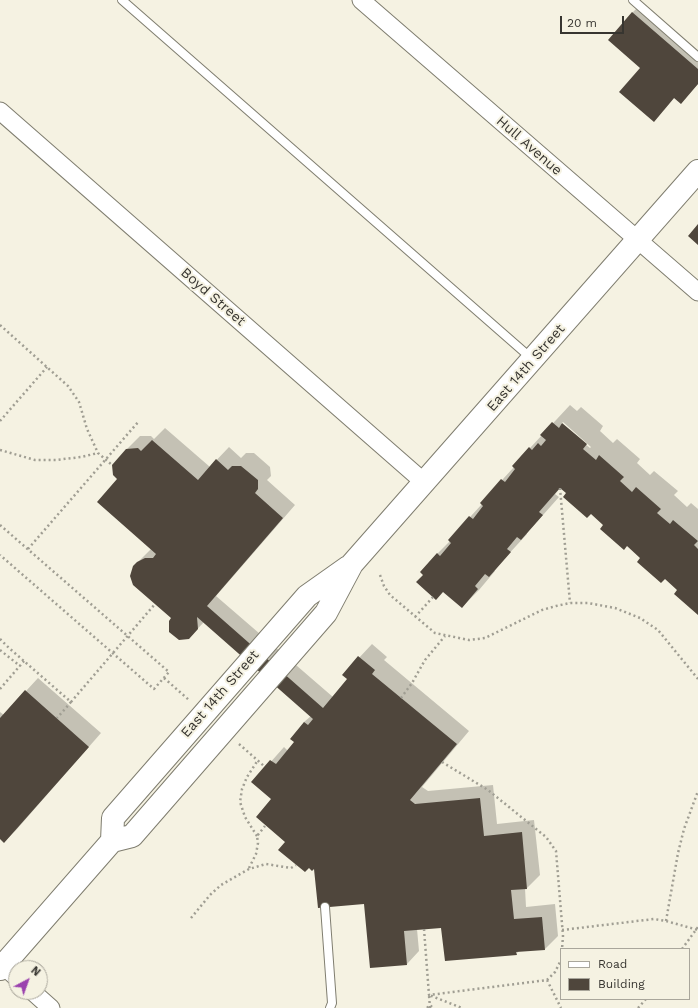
<!DOCTYPE html>
<style>
body{margin:0}
#map{position:relative;width:698px;height:1008px;overflow:hidden;background:#f5f2e2;font-family:"Work Sans",sans-serif}
canvas{display:block}
.legend{position:absolute;left:560px;top:948px;width:130px;height:52px;box-sizing:border-box;background:#f5f2e2;border:1px solid #a9a69b;margin:0;padding:5px 7px;list-style:none;font-size:12px;color:#373530}
.legend li{display:flex;align-items:center;gap:8px;height:20px}
.legend b{width:20px;border:1px solid #a9a69b}
.north{position:absolute;left:8px;top:960px;width:40px;height:40px;box-sizing:border-box;background:#f5f2e2;border:1px solid #a9a69b;border-radius:50%;rotate:41deg;font-size:11px;font-weight:700;line-height:16px;text-align:center;color:#373530}
.north::after{content:'';display:block;margin:auto;width:14px;height:18px;background:#9b42ae;clip-path:polygon(50% 0,100% 100%,50% 72%,0 100%)}
.scale{position:absolute;left:560px;top:16px;width:64px;height:18px;box-sizing:border-box;border:2px solid #373530;border-top:0;padding-left:5px;font-size:12px;line-height:14px;white-space:nowrap;color:#373530;-webkit-text-stroke:3px #f5f2e2;paint-order:stroke}
</style>
<div id="map">
<canvas width="698" height="1008"></canvas>
<ul class="legend">
<li><b style="height:5px;background:#fff"></b>Road</li>
<li><b style="height:11px;background:#4f463c"></b>Building</li>
</ul>
<div class="north">N</div>
<div class="scale">20 m</div>
</div>
<script>
const ctx = document.querySelector('canvas').getContext('2d');
ctx.lineJoin = 'round';
function paint(path, color) {
  ctx.fillStyle = color;
  ctx.fill(path, 'evenodd');
}
function toPath(rows) {
  const path = new Path2D();
  for (const r of rows) {
    path.moveTo(r[0], r[1]);
    for (let i = 2; i < r.length; i += 2) path.lineTo(r[i], r[i + 1]);
  }
  return path;
}
function trace(path, color, width, dash) {
  ctx.strokeStyle = color;
  ctx.lineWidth = width;
  ctx.lineCap = dash ? 'butt' : 'round';
  ctx.setLineDash(dash || []);
  ctx.stroke(path);
}
function drawText(font, color, halo, rows, align = 'center') {
  ctx.font = font + ' "Work Sans",sans-serif';
  ctx.lineWidth = 4;
  ctx.setLineDash([]);
  ctx.textBaseline = 'middle';
  ctx.strokeStyle = halo;
  ctx.fillStyle = color;
  for (const [text, x, y, turn = 0] of rows) {
    ctx.save();
    ctx.translate(x, y);
    ctx.rotate((+turn || 0) * Math.PI / 180);
    ctx.textAlign = isNaN(turn) ? turn : align;
    if (halo) ctx.strokeText(text, 0, 0);
    ctx.fillText(text, 0, 0);
    ctx.restore();
  }
}
const shadow = toPath([
 [642,3,698,51,698,84,681,102,675,97,664,110,642,67,632,13],
 [570,405,577,411,581,407,603,426,600,431,613,443,617,439,640,459,637,463,650,475,654,471,678,491,674,495,687,507,691,503,698,509,698,613,679,589,561,487,555,494,559,497,527,533,527,534,494,570,495,571,479,590,462,607,424,574,437,554,450,541,449,540,482,504,481,503,514,467,513,466,530,448],
 [563,422,591,447,590,448,561,424],
 [165,428,210,467,229,447,241,458,246,453,254,453,270,467,271,476,267,480,295,505,216,596,333,697,348,679,343,675,372,644,387,657,384,660,469,731,422,787,428,791,493,785,497,824,534,820,540,875,527,888,525,888,526,907,555,904,558,936,545,949,519,951,516,954,442,927,417,929,419,951,407,964,365,902,315,867,286,842,273,799,253,782,284,747,288,751,296,742,304,722,311,716,204,622,189,638,173,618,138,562,152,548,119,479,127,449,140,436,151,436,154,439],
 [38,678,101,733,17,829,4,842,0,838,0,712,4,715]
]);
const building = toPath([
 [632,12,698,69,698,84,681,104,674,98,654,122,619,92,640,68,608,40],
 [698,224,698,245,688,236],
 [552,422,559,428,562,423,587,444,583,449,596,460,599,455,624,477,620,481,632,492,636,487,661,509,657,513,670,524,673,520,698,541,694,545,698,549,698,615,674,594,677,590,665,579,661,583,637,562,640,558,627,546,624,550,600,529,603,525,591,514,587,518,563,497,566,493,560,488,539,512,543,515,521,540,517,537,507,549,511,552,489,577,485,574,475,586,478,589,462,608,443,592,436,600,416,582,423,575,420,572,437,553,440,556,451,543,448,540,469,516,473,519,483,506,480,503,501,479,505,482,515,469,512,466,529,447,532,450,538,443,541,446,546,440,540,435],
 [152,440,198,480,216,459,228,470,232,466,241,466,258,480,258,489,255,493,283,518,207,606,323,708,347,679,342,675,358,656,375,670,372,674,457,744,410,800,415,804,480,798,484,836,522,832,527,889,511,890,514,919,542,917,545,950,516,952,517,955,445,961,441,928,404,931,407,965,370,968,364,904,318,908,314,869,312,871,309,868,305,872,278,850,285,842,256,817,271,799,251,782,270,760,276,764,294,742,290,739,304,722,308,725,313,719,197,617,198,629,189,639,179,640,169,632,169,621,171,618,133,585,130,576,133,566,137,562,145,558,153,558,156,554,97,502,117,479,113,475,112,465,126,449,138,448,141,451],
 [25,690,89,747,4,843,0,839,0,718]
]);
const path = toPath([
 [0,325,68,386,79,402,87,429,98,453,112,465],
 [0,421,47,367],
 [0,450,35,460,56,460,81,457,98,453],
 [560,488,570,603],
 [0,525,169,672,154,689,0,555],
 [28,549,139,421],
 [380,575,384,586,390,595,435,633,469,640,485,638,542,610,556,606,570,603,588,603,615,608,640,618,658,630,698,679],
 [415,617,433,597],
 [0,639,9,648,71,702,57,718],
 [0,650,20,666],
 [164,678,189,700],
 [0,689,24,661],
 [401,698,412,683,425,660,445,636],
 [71,702,155,604],
 [239,744,264,766],
 [442,762,488,790,546,837,556,851,563,936,562,949],
 [257,836,245,817,240,802,242,789,247,777,258,760],
 [249,868,256,854,258,843,257,836,265,826],
 [191,918,210,895,221,885,249,869,266,864,291,868,296,865],
 [666,921,678,853,684,829,698,791],
 [424,929,429,995,547,980,555,972,561,960],
 [562,930,654,919,666,921,698,930],
 [682,949,698,927],
 [547,980,561,1008],
 [427,1008,430,1005,433,1008],
 [430,1008,429,995,462,1008],
 [638,1008,646,999]
]);
const lane = toPath([
 [122,0,531,358],
 [633,0,698,57],
 [325,907,332,1003,330,1008]
]);
const street = toPath([
 [361,0,698,292],
 [0,111,425,483],
 [0,963,16,977],
 [33,992,51,1008]
]);
const primary = toPath([
 [112,841,113,818,307,596,348,567],
 [0,969,112,841,132,836,326,613,352,564,698,171]
]);
const streetNames = [
 ["Hull Avenue",529,146,41],
 ["Boyd Street",213,297,41],
 ["East 14th Street",526,368,-49],
 ["East 14th Street",220,694,-49]
];
paint(shadow, '#0003');
paint(building, '#4f463c');
trace(lane, '#7f7d6f', 10);
trace(street, '#7f7d6f', 19);
trace(primary, '#7f7d6f', 24);
trace(path, '#a09e93', 2.5, [2, 3]);
trace(lane, '#fff', 8);
trace(street, '#fff', 17);
trace(primary, '#fff', 22);
drawText('14px', '#373530', '#f5f2e2', streetNames);
</script>
